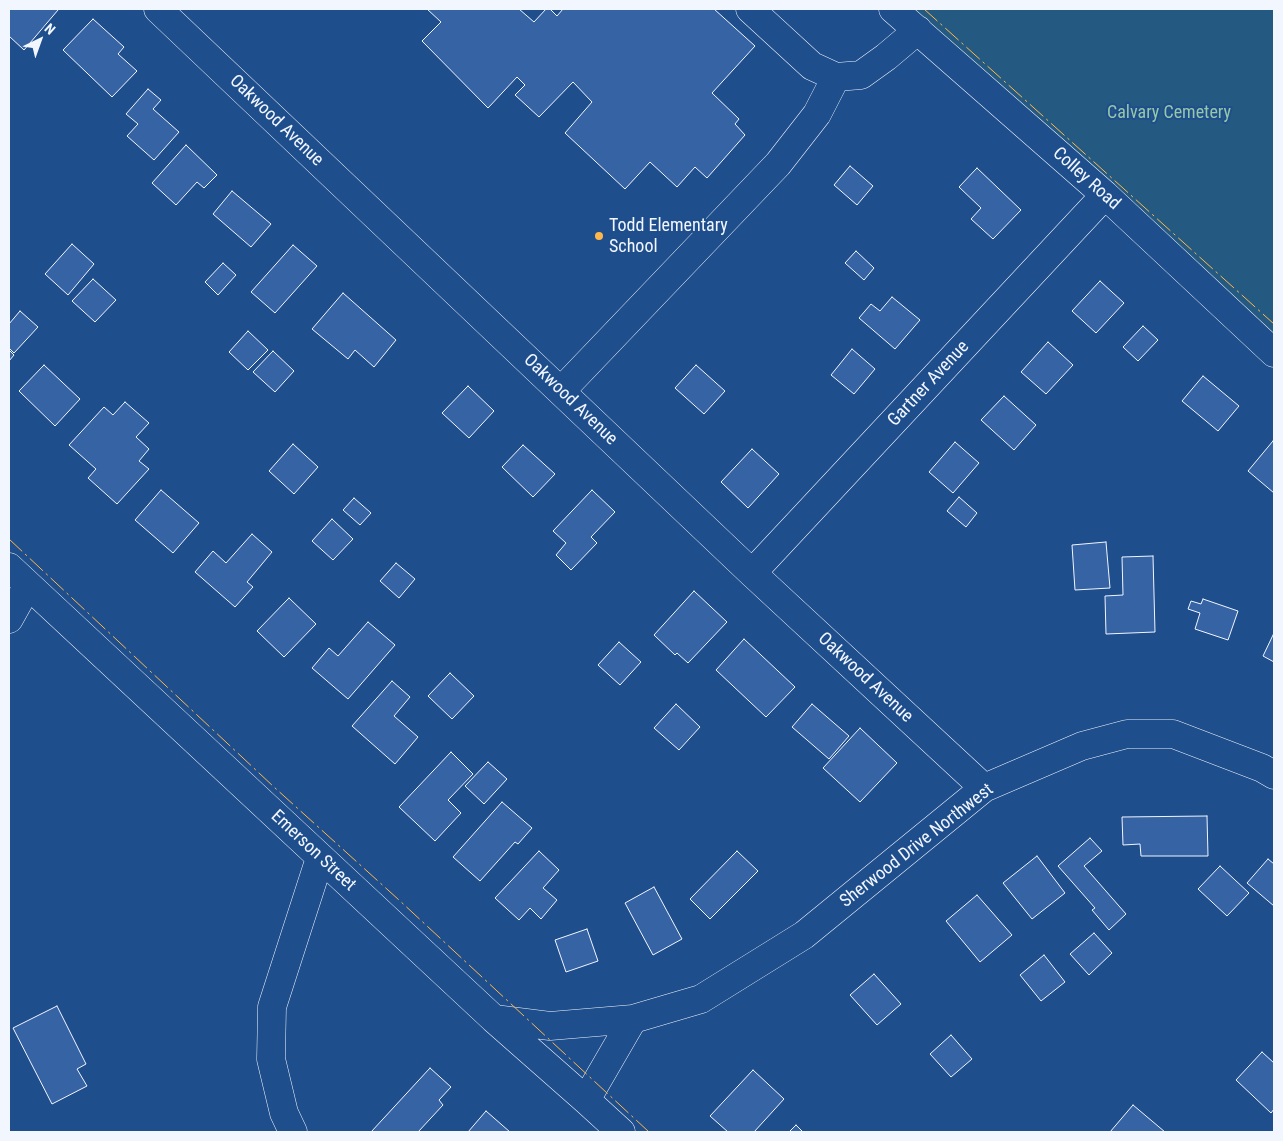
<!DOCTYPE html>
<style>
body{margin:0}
#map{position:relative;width:1283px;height:1141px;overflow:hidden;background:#1f4e8c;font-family:"Roboto Condensed",sans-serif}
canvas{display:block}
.frame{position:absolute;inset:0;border:10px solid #f2f6ff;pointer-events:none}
.north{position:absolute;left:15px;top:15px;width:50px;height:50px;-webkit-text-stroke:4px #1f4e8c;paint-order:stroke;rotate:42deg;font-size:14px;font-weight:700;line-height:20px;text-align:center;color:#f2f6ff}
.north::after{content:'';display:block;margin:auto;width:18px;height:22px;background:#f2f6ff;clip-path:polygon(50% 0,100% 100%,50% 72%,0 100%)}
</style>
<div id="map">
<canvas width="1283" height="1141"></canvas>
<div class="frame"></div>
<div class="north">N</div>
</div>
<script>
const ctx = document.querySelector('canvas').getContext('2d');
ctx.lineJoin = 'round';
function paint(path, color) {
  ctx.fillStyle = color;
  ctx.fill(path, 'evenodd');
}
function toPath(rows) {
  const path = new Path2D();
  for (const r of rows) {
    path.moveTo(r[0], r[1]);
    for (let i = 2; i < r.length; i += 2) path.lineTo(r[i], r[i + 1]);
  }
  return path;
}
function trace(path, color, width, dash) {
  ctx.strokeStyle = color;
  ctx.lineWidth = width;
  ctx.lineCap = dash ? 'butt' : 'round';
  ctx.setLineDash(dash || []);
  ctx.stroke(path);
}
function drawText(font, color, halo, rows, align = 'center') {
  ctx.font = font + ' "Roboto Condensed",sans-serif';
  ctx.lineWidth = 4;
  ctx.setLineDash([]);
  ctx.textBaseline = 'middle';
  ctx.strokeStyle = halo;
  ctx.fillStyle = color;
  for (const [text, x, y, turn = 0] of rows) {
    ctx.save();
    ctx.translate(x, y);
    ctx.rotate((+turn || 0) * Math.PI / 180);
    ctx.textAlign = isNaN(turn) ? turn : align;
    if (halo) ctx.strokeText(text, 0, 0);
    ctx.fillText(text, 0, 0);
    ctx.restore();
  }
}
const green = toPath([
 [893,9,1274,9,1274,353,893,9]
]);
const building = toPath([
 [9,9,57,9,58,10,24,50,9,36,9,9],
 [427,9,519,9,534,22,546,9,550,9,557,16,563,9,714,9,755,46,712,93,739,119,735,124,745,135,707,178,695,167,677,187,650,162,625,189,565,133,592,102,573,82,539,117,515,95,525,85,517,77,488,108,422,41,441,22,427,9],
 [93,19,124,47,118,54,137,71,112,97,63,50,93,19],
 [148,89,161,100,153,109,179,132,154,160,127,136,138,124,126,114,148,89],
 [186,145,217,175,204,188,197,182,176,205,152,183,186,145],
 [850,166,873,186,857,205,834,185,850,166],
 [977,168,1021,210,993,239,971,219,981,208,959,187,977,168],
 [232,191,271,224,251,247,213,214,232,191],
 [72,244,94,264,68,295,45,274,72,244],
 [293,245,317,266,275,313,251,292,293,245],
 [856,251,874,268,864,280,845,263,856,251],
 [223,263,236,275,218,295,205,282,223,263],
 [93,279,116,300,95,322,72,301,93,279],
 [1100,281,1124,303,1096,333,1072,311,1100,281],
 [343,293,396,340,374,367,355,350,348,359,312,329,343,293],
 [892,297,920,320,895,349,859,318,871,304,880,311,892,297],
 [20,311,38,327,14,353,9,348,9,324,20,311],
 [1143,326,1158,340,1138,361,1123,347,1143,326],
 [248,331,268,350,248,370,229,352,248,331],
 [1048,342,1073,365,1046,394,1021,372,1048,342],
 [852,349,875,369,854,394,831,375,852,349],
 [9,350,14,355,9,361,9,350],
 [273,351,294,371,275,392,253,372,273,351],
 [44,365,80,399,55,426,19,391,44,365],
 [696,365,725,391,704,414,675,388,696,365],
 [1203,376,1239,406,1218,431,1182,401,1203,376],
 [468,386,494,411,469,438,442,413,468,386],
 [1004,396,1036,425,1014,450,981,420,1004,396],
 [125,402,149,423,136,437,149,449,139,461,149,469,117,504,88,478,96,469,69,445,104,407,113,415,125,402],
 [1273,441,1274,442,1274,493,1248,471,1273,441],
 [955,442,979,463,953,493,929,472,955,442],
 [293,444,318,467,294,494,269,471,293,444],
 [523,445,555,474,533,497,502,467,523,445],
 [752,449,779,474,748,508,721,482,752,449],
 [161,490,199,523,173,553,135,520,161,490],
 [592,490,615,512,591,537,597,543,571,570,556,555,566,543,553,531,592,490],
 [959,497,977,513,966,527,947,511,959,497],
 [354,498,371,513,360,525,343,510,354,498],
 [332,519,353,539,333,560,312,541,332,519],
 [252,534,272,552,247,582,253,587,235,607,195,572,213,551,226,563,252,534],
 [1106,542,1110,588,1075,590,1072,545,1106,542],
 [1153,556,1155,632,1106,634,1105,596,1123,595,1122,557,1153,556],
 [396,563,415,579,399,598,380,581,396,563],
 [694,591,727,622,688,663,677,653,675,655,654,635,694,591],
 [289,598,316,624,284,657,257,631,289,598],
 [1203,599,1238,611,1228,640,1195,629,1200,613,1188,609,1191,601,1201,604,1203,599],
 [368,622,395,645,348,699,312,668,329,648,338,656,368,622],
 [1274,633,1274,662,1263,656,1274,633],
 [744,639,795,687,766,717,716,670,744,639],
 [619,642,641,662,620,685,598,665,619,642],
 [450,673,474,696,452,719,428,696,450,673],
 [392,681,410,697,394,716,418,737,395,764,352,726,392,681],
 [676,704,700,727,679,750,654,728,676,704],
 [812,704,849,736,829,759,792,727,812,704],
 [860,728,897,763,860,802,823,768,860,728],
 [451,752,473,774,448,800,461,813,435,841,399,807,451,752],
 [488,762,507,779,484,804,465,786,488,762],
 [502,802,532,828,518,844,515,842,480,881,453,857,502,802],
 [1207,816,1208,856,1141,856,1140,844,1123,845,1122,817,1207,816],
 [1090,838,1102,851,1084,866,1126,914,1109,930,1092,910,1095,908,1058,866,1090,838],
 [539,851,559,870,543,888,557,900,541,919,530,908,519,920,495,898,539,851],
 [737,851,758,871,710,919,690,899,737,851],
 [1037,856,1065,893,1032,919,1003,883,1037,856],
 [1268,859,1274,864,1274,906,1247,883,1268,859],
 [1220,866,1249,893,1227,916,1198,889,1220,866],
 [654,887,682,939,653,955,625,903,654,887],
 [977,895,1012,935,980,962,946,921,977,895],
 [587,929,598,961,566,972,555,940,587,929],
 [1094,933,1112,953,1089,975,1070,954,1094,933],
 [1044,955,1065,982,1041,1001,1020,975,1044,955],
 [874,974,901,1004,877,1025,850,995,874,974],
 [57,1006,86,1064,77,1069,87,1086,52,1104,13,1028,57,1006],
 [951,1035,972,1059,951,1077,930,1054,951,1035],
 [1262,1052,1274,1063,1274,1109,1271,1113,1236,1080,1262,1052],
 [430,1068,451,1087,439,1100,443,1105,418,1132,371,1132,430,1068],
 [753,1070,784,1099,754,1132,728,1132,710,1116,753,1070],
 [1133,1105,1165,1132,1110,1132,1133,1105],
 [486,1111,510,1132,468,1132,486,1111],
 [796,1125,803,1132,789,1132,796,1125]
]);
const minor = toPath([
 [158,9,752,573,984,788],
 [750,9,812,66,836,77,861,75,886,57,918,30],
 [893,9,1105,195,1274,353],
 [561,391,778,164,817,114,836,77],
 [9,567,494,1019,586,1100,621,1132],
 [752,573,1105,195],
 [9,619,28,585],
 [494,1019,550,1026,633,1019,701,999,804,935,984,788,1082,746,1127,734,1173,734,1262,768,1274,775],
 [586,1100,633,1019],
 [293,1132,284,1113,271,1059,272,1007,320,858]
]);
const power = toPath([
 [924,9,1274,324],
 [9,539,274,787,399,900,649,1132]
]);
const markers = [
 [599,236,5,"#ffb74d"]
];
const parkNames = [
 ["Calvary Cemetery",1169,113]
];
const streetNames = [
 ["Oakwood Avenue",276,121,44],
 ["Colley Road",1086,179,42],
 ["Gartner Avenue",929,384,-47],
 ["Oakwood Avenue",570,400,44],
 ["Oakwood Avenue",865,678,43],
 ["Sherwood Drive Northwest",917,846,-38],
 ["Emerson Street",313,851,43]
];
const poiNames = [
 ["Todd Elementary",609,226],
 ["School",609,247]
];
paint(green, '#245a82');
trace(green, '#a8bbd7', 1);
paint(building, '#3563a3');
trace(building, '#f2f6ff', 1);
trace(minor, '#f2f6ff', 29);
trace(minor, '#1f4e8c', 28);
trace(power, '#ffb74d', 1, [18, 4, 2.5, 4]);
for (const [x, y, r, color] of markers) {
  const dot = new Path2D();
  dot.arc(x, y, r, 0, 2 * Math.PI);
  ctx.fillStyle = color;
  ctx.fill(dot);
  trace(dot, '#1f4e8c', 2);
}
drawText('18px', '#97c8a6', '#1f4e8c', parkNames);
drawText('18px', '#f2f6ff', '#1f4e8c', streetNames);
drawText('18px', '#f2f6ff', '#1f4e8c', poiNames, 'left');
</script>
